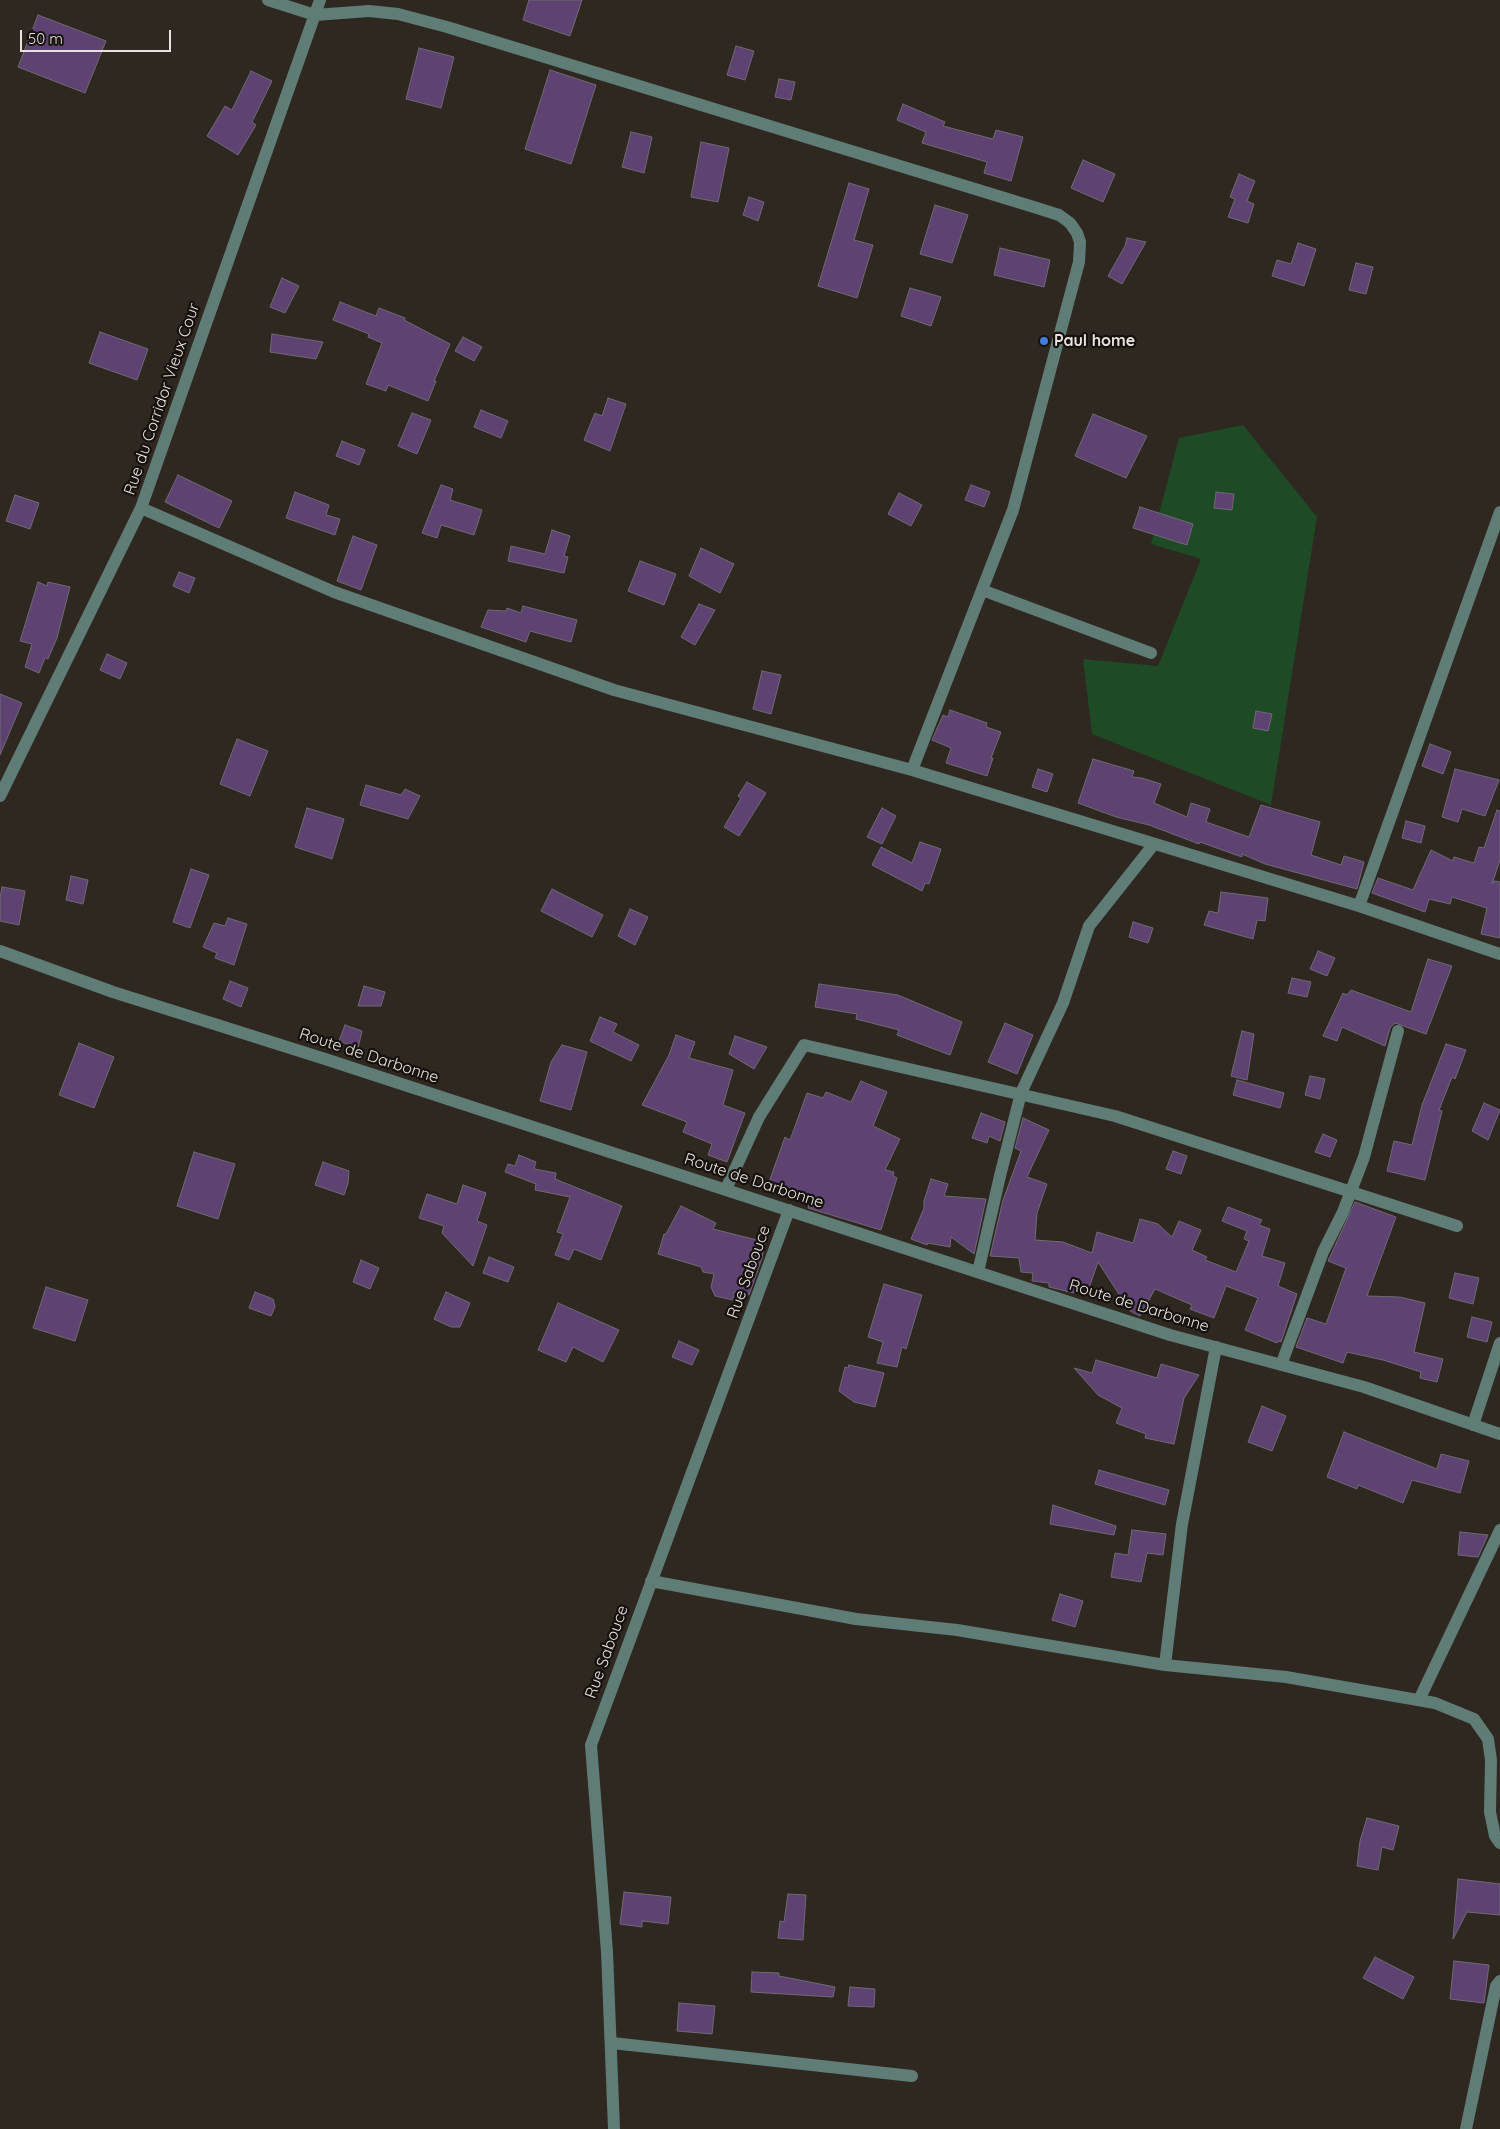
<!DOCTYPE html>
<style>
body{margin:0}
#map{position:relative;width:1500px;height:2129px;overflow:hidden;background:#2f2821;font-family:Quicksand,sans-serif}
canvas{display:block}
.scale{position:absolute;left:20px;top:30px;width:151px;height:22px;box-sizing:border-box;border:2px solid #e8e3df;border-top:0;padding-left:6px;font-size:15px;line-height:18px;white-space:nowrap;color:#e8e3df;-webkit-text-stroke:4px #15110e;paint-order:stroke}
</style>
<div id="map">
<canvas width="1500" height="2129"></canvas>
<div class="scale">50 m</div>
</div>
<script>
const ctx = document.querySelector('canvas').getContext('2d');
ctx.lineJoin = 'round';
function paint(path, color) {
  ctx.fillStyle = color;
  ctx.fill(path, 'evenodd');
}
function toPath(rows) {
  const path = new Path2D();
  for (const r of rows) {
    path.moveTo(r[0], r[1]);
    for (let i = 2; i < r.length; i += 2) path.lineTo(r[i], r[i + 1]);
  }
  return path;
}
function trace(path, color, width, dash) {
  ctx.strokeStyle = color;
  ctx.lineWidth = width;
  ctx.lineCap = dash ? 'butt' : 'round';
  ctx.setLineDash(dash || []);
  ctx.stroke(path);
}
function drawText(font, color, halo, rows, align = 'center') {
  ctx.font = font + ' Quicksand,sans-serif';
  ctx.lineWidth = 4.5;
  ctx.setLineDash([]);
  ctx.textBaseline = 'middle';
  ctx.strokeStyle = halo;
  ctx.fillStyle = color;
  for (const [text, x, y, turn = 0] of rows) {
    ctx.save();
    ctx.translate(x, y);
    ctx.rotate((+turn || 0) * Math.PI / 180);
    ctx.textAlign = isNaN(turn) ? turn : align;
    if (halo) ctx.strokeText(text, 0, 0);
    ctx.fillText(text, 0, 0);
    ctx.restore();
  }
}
const green = toPath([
 [1243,425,1317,517,1271,805,1092,734,1083,659,1158,666,1201,559,1151,544,1179,438]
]);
const building = toPath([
 [529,0,582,0,570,36,523,20,529,0],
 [38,15,106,41,85,93,18,67,38,15],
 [736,46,754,51,745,80,727,75,736,46],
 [419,48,454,57,441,108,406,99,419,48],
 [550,70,596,85,571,164,525,149,550,70],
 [251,71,272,81,252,122,256,125,238,155,207,136,225,106,232,110,251,71],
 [779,79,795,82,791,100,775,97,779,79],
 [903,104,945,122,943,126,993,139,996,130,1023,137,1011,181,984,173,987,162,922,143,926,132,897,120,903,104],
 [631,132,652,137,644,173,622,167,631,132],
 [701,142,729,148,718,202,691,197,701,142],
 [1083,160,1115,174,1103,202,1071,188,1083,160],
 [1239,174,1255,181,1247,201,1254,204,1248,223,1228,217,1235,199,1230,197,1239,174],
 [849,183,869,189,854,240,873,245,857,298,818,286,849,183],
 [749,197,764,202,758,221,743,215,749,197],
 [935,205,968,215,952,263,920,254,935,205],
 [1127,238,1146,242,1122,284,1108,276,1125,246,1127,238],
 [1298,243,1316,249,1304,286,1272,276,1277,260,1291,264,1298,243],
 [1000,248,1050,260,1044,287,994,275,1000,248],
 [1356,263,1373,267,1366,294,1349,290,1356,263],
 [282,278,299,286,285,313,270,307,282,278],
 [910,288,941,297,931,326,901,316,910,288],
 [340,302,376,316,379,308,405,318,404,320,450,344,434,381,436,381,428,401,388,385,386,391,366,384,382,343,368,337,369,334,333,320,340,302],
 [100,332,148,349,137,380,89,363,100,332],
 [272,334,323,342,316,359,270,352,272,334],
 [463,337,482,347,474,361,455,351,463,337],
 [608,398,626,404,610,451,584,440,595,413,602,416,608,398],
 [481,410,508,421,501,438,474,427,481,410],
 [412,413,431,420,417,454,398,446,412,413],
 [1093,414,1147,436,1126,478,1075,456,1093,414],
 [342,441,365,450,359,465,336,456,342,441],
 [178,475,232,501,219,528,165,502,178,475],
 [441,485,453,489,450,500,482,510,474,535,441,525,437,538,422,533,441,485],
 [971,485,990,492,984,507,965,500,971,485],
 [295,492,329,505,326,515,340,519,335,535,286,518,295,492],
 [1216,492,1234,494,1232,510,1214,508,1216,492],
 [899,493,922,505,911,526,888,514,899,493],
 [15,495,39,503,30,529,6,521,15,495],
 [1140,507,1193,524,1187,545,1133,528,1140,507],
 [552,530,570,536,564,556,568,557,564,573,508,561,511,546,545,554,552,530],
 [353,536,377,545,361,590,337,581,353,536],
 [701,548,734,564,720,593,689,576,701,548],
 [640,561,676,574,664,605,628,591,640,561],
 [179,572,195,578,189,593,173,586,179,572],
 [38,582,47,586,48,582,70,587,57,638,48,659,45,658,39,673,25,667,32,644,20,641,38,582],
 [699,604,715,610,695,645,681,637,699,604],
 [523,606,577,620,571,642,530,631,526,642,481,627,488,610,506,611,507,608,521,613,523,606],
 [107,654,127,663,120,679,100,670,107,654],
 [762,671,781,675,771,714,753,709,762,671],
 [0,694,22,703,0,755,0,694],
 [950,710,987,723,986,727,1001,732,991,758,993,758,987,776,946,763,951,748,932,740,943,715,948,717,950,710],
 [1256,711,1272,714,1268,731,1253,728,1256,711],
 [237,739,268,751,250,796,220,784,237,739],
 [1430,744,1451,752,1443,774,1422,766,1430,744],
 [1093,759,1134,771,1132,777,1142,778,1161,784,1154,803,1187,817,1191,803,1210,809,1206,822,1249,837,1261,805,1320,822,1311,855,1341,865,1344,856,1364,862,1357,889,1265,864,1242,854,1242,857,1200,842,1199,844,1149,825,1116,817,1078,803,1093,759],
 [1038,769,1053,774,1047,792,1032,787,1038,769],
 [1455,769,1499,780,1485,816,1462,809,1458,822,1442,817,1455,769],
 [747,782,766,793,739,836,724,827,741,798,738,796,747,782],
 [366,785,401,795,405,789,420,796,408,819,360,805,366,785],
 [307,808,344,819,332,859,295,847,307,808],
 [882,808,896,816,882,844,867,837,882,808],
 [1497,810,1500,811,1500,860,1492,884,1494,881,1500,882,1500,938,1481,934,1487,908,1452,897,1450,904,1429,899,1425,912,1372,893,1378,878,1413,890,1431,850,1453,861,1454,857,1474,863,1479,847,1484,848,1497,810],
 [1406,821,1425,826,1421,843,1402,838,1406,821],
 [920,842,941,849,929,884,925,883,922,891,872,865,881,847,912,863,920,842],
 [191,869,209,875,190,928,173,922,191,869],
 [71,876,88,880,83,904,66,900,71,876],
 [2,887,25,891,19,925,0,921,0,898,2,887],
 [552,889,603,915,592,937,541,911,552,889],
 [1221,892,1268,898,1265,921,1257,920,1253,939,1204,925,1209,911,1218,913,1221,892],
 [630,909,648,917,635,945,618,936,630,909],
 [228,918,247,924,234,965,215,958,217,953,203,947,214,923,225,926,228,918],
 [1133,922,1153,928,1148,943,1129,937,1133,922],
 [1318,951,1335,958,1327,976,1310,969,1318,951],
 [1428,959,1452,966,1426,1034,1395,1023,1390,1028,1385,1046,1342,1027,1337,1041,1323,1036,1343,993,1347,995,1351,990,1411,1012,1428,959],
 [1292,978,1311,982,1307,997,1288,993,1292,978],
 [230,981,248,988,241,1007,223,999,230,981],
 [819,984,898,995,962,1022,950,1055,897,1035,899,1030,856,1019,857,1014,815,1007,819,984],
 [364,986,385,992,381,1006,358,1006,364,986],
 [600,1017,617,1024,613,1032,639,1045,631,1061,590,1041,600,1017],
 [1005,1023,1033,1035,1017,1074,988,1062,1005,1023],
 [345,1025,362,1031,358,1048,339,1041,345,1025],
 [1242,1031,1254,1034,1247,1080,1231,1076,1242,1031],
 [676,1035,695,1042,689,1058,733,1070,723,1105,745,1113,727,1162,708,1155,712,1144,683,1132,687,1122,642,1105,669,1055,676,1035],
 [735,1036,767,1047,754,1069,729,1054,735,1036],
 [79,1043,114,1057,94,1108,59,1095,79,1043],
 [1446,1044,1466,1050,1455,1079,1452,1077,1439,1110,1442,1111,1425,1180,1387,1171,1394,1141,1412,1145,1422,1105,1446,1044],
 [562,1045,587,1052,571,1110,540,1101,551,1062,562,1045],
 [1310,1076,1325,1079,1320,1099,1305,1095,1310,1076],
 [1237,1080,1284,1093,1280,1108,1233,1095,1237,1080],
 [861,1081,887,1092,873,1126,900,1139,885,1170,894,1172,893,1176,897,1178,881,1230,808,1208,812,1198,769,1182,785,1137,790,1140,807,1093,823,1098,826,1092,851,1102,861,1081],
 [1484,1103,1500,1110,1488,1140,1472,1131,1484,1103],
 [981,1113,1005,1122,1000,1141,989,1136,987,1143,972,1138,981,1113],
 [1023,1118,1049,1130,1027,1177,1047,1184,1037,1213,1035,1240,1063,1242,1092,1253,1097,1232,1133,1243,1140,1219,1158,1224,1172,1237,1179,1221,1201,1230,1192,1250,1207,1257,1205,1260,1236,1272,1249,1241,1244,1239,1247,1231,1222,1221,1228,1207,1262,1220,1259,1225,1270,1229,1262,1256,1285,1263,1278,1286,1297,1294,1281,1342,1278,1341,1277,1343,1245,1330,1258,1298,1226,1286,1214,1318,1190,1309,1192,1305,1155,1289,1140,1316,1130,1311,1098,1262,1089,1288,1076,1284,1074,1293,1049,1287,1049,1283,1032,1281,1033,1273,1021,1272,1019,1258,990,1256,1003,1200,1021,1151,1015,1148,1023,1118],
 [1323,1134,1337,1140,1330,1157,1315,1152,1323,1134],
 [1173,1151,1187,1156,1181,1174,1166,1169,1173,1151],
 [194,1152,235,1164,218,1219,177,1206,194,1152],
 [519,1155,536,1162,534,1169,556,1173,555,1179,622,1206,601,1260,574,1249,569,1260,555,1255,563,1234,557,1232,570,1197,535,1190,536,1184,505,1172,508,1164,515,1166,519,1155],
 [323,1162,349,1171,348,1183,344,1195,315,1185,323,1162],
 [931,1179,948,1184,944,1196,986,1199,974,1254,951,1237,950,1247,928,1243,927,1245,911,1239,924,1208,924,1201,931,1179],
 [463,1185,486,1193,477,1221,487,1225,473,1266,442,1233,444,1226,419,1218,427,1194,457,1204,463,1185],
 [1355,1202,1396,1217,1367,1296,1400,1297,1425,1303,1414,1352,1443,1359,1437,1382,1420,1378,1421,1372,1383,1360,1347,1352,1343,1363,1296,1347,1307,1318,1326,1324,1346,1268,1328,1261,1355,1202],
 [681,1206,716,1223,713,1229,765,1242,762,1258,749,1295,734,1292,733,1300,715,1296,711,1287,714,1274,703,1272,701,1267,658,1254,664,1234,666,1234,681,1206],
 [489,1257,514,1267,508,1282,483,1273,489,1257],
 [361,1260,379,1268,370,1289,353,1282,361,1260],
 [1455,1273,1479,1278,1473,1304,1449,1298,1455,1273],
 [884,1284,922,1295,906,1349,902,1347,897,1367,877,1363,883,1342,868,1337,884,1284],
 [46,1287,88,1300,75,1341,33,1328,46,1287],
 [255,1292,273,1299,275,1307,271,1316,249,1308,255,1292],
 [446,1292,470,1303,460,1327,451,1327,434,1319,446,1292],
 [558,1303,619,1330,603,1362,573,1347,566,1362,538,1350,558,1303],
 [1472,1317,1492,1322,1487,1342,1467,1337,1472,1317],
 [679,1341,699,1350,692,1365,672,1357,679,1341],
 [1096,1360,1157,1378,1161,1364,1199,1375,1184,1398,1174,1444,1145,1438,1146,1434,1116,1423,1122,1408,1098,1395,1074,1368,1092,1373,1096,1360],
 [849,1365,884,1373,875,1407,854,1402,839,1391,845,1367,848,1368,849,1365],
 [1262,1406,1286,1416,1272,1451,1248,1442,1262,1406],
 [1344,1432,1437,1469,1441,1454,1469,1461,1460,1493,1412,1480,1403,1503,1358,1485,1357,1489,1327,1477,1344,1432],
 [1099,1470,1169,1490,1165,1505,1095,1484,1099,1470],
 [1053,1505,1116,1526,1114,1535,1050,1524,1053,1505],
 [1132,1530,1166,1534,1163,1555,1147,1553,1141,1582,1111,1577,1115,1553,1128,1555,1132,1530],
 [1460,1532,1488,1535,1478,1557,1458,1555,1460,1532],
 [1060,1594,1083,1601,1075,1627,1052,1620,1060,1594],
 [1367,1818,1399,1826,1393,1850,1382,1847,1378,1870,1357,1866,1360,1841,1367,1818],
 [1458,1879,1500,1884,1500,1915,1467,1912,1453,1939,1458,1879],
 [624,1892,671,1897,668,1924,642,1921,642,1927,620,1924,624,1892],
 [788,1894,806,1895,803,1940,778,1938,780,1921,784,1922,788,1894],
 [1375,1957,1414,1977,1403,1999,1363,1978,1375,1957],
 [1454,1961,1489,1965,1484,2003,1450,1999,1454,1961],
 [752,1972,779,1973,779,1976,835,1987,833,1997,751,1992,752,1972],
 [850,1987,875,1989,874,2007,848,2006,850,1987],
 [679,2003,715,2006,712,2034,677,2031,679,2003]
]);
const minor = toPath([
 [268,0,315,15,369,11,398,14,447,27,1037,208,1059,215,1070,223,1077,233,1080,242,1079,262,1013,510,912,770],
 [141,508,334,592,614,690,912,770,1359,906,1500,954],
 [982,590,1151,653],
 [0,796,141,508,320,0],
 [1359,906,1500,512],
 [0,951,113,992,325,1059,1170,1335,1364,1387,1500,1434],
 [726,1189,759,1117,804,1045,1115,1116,1457,1226],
 [978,1272,1000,1176,1021,1093,1063,1003,1089,926,1154,844],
 [1281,1365,1323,1252,1343,1212,1364,1157,1398,1031],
 [1473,1425,1500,1343],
 [651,1581,856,1619,957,1630,1165,1665,1286,1677,1435,1703,1474,1719,1488,1739,1491,1760,1490,1812,1495,1836,1500,1843],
 [1165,1665,1182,1524,1216,1347],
 [1419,1700,1500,1530],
 [612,2043,912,2076],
 [614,2129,607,1952,591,1745,789,1210],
 [1466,2129,1496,1986,1500,1981]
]);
const markers = [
 [1044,341,5,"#3f7fe0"]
];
const poiNames = [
 ["Paul home",1054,341]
];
const streetNames = [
 ["Rue du Corridor Vieux Cour",162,399,-71],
 ["Route de Darbonne",369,1056,18],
 ["Route de Darbonne",754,1181,18],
 ["Rue Sabouce",749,1272,-70],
 ["Route de Darbonne",1139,1306,17],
 ["Rue Sabouce",607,1652,-70]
];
paint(green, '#1e4a25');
paint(building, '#5d4272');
trace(building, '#6f6a74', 1);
trace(minor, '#5f7d76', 12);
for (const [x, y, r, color] of markers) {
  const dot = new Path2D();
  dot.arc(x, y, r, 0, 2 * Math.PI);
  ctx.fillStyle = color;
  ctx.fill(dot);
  trace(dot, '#15110e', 2);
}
drawText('bold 16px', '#e8e3df', '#15110e', poiNames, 'left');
drawText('16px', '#e8e3df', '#15110e', streetNames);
</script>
